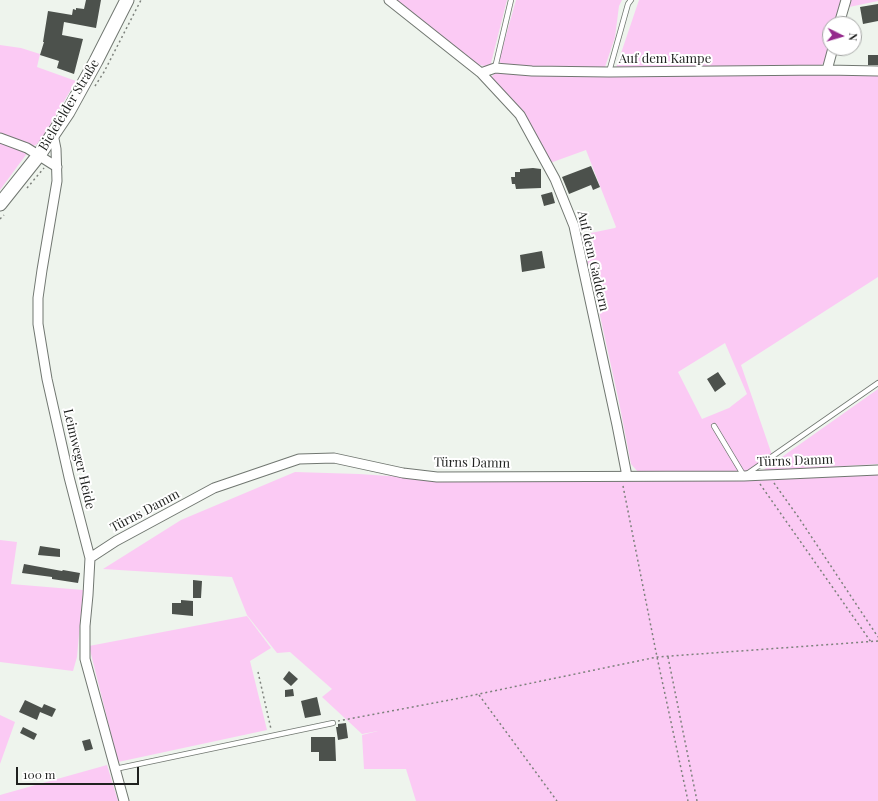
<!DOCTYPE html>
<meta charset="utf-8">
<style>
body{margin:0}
#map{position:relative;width:878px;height:801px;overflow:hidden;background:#eef4ed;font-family:"Playfair Display",serif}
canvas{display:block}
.north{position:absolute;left:822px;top:16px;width:40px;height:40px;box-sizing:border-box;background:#fff;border:1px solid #a5a6a5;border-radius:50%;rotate:95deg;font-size:11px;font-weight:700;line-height:16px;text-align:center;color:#1f211f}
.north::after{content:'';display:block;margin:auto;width:14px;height:18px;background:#952a8c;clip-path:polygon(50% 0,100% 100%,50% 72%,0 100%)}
.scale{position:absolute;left:16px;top:767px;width:123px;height:18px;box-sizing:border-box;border:2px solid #1f211f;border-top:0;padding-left:5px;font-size:12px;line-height:14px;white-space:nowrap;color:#1f211f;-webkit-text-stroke:3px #fff;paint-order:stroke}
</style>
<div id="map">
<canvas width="878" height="801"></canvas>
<div class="north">N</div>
<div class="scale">100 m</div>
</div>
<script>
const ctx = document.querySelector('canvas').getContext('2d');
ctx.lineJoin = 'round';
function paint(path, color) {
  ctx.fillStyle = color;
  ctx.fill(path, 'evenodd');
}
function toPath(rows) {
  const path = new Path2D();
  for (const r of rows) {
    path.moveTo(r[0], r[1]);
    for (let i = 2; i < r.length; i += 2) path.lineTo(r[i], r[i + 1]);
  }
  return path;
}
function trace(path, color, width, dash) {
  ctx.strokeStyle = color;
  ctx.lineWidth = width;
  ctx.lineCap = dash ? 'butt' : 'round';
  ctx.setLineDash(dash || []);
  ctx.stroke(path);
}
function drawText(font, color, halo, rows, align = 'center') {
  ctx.font = font + ' "Playfair Display",serif';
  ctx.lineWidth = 4;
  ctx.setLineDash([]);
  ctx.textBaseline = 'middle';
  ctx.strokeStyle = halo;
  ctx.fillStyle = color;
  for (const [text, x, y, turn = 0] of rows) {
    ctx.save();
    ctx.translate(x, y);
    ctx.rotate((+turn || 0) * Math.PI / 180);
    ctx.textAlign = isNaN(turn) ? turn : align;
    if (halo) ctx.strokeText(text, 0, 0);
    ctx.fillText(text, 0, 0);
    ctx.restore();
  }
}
const green = toPath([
 [396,0,507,0,490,67,474,64],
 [516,0,622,0,619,6,615,37,605,67,542,68,502,65,499,60],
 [639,0,842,0,835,24,830,24,830,44,825,62,817,68,616,68],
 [851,0,878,0,878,1,849,7],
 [0,45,21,48,40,54,37,67,76,81,40,142,34,146,0,135],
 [498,71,545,75,878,75,878,277,741,365,772,455,747,471,638,472,631,464,619,402,595,293,581,235,615,228,616,227,586,150,550,163,492,81,492,76],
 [725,343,747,394,729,408,702,419,678,372],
 [0,142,28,152,0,190],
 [878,389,878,464,762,471],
 [295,472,359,474,477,482,537,482,684,481,878,473,878,801,416,801,406,769,364,769,362,735,378,731,362,734,322,697,332,689,290,652,277,653,247,615,232,577,103,569,181,520],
 [0,540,17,542,11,584,83,590,77,657,73,671,0,662],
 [247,616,271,648,250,661,267,730,118,762,89,646],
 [0,715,15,722,0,764],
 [107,765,118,801,0,801,0,795]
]);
const building = toPath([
 [86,0,101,0,96,28,64,22,62,35,83,39,74,74,57,68,59,61,40,55,44,42,43,42,48,11,72,15,73,9,76,10,76,8,84,9],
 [878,4,878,21,863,24,860,7],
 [868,55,878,55,878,65,868,65],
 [591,166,600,187,593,190,591,185,569,194,562,177],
 [533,168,541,169,541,188,516,189,515,184,512,184,511,177,515,177,515,172,520,172,520,169],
 [552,192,555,203,544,206,541,195],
 [542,251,545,268,522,272,520,255],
 [718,372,726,384,715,392,707,379],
 [40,546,60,549,60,557,38,555],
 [24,564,62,571,63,570,80,573,78,583,52,579,52,577,22,573],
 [193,580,202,581,201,598,193,598],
 [181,600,193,601,193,616,172,614,172,603,181,603],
 [289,671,298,679,291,686,283,679],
 [293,689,294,696,285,697,285,690],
 [317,697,321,715,305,718,301,701],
 [25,700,42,708,44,704,56,709,52,717,40,712,37,720,19,712],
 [346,723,348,738,338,740,336,727,338,727,338,724],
 [23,727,37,734,34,740,20,733],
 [311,737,335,737,336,761,319,761,319,752,311,752],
 [90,739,93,749,85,751,82,741]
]);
const path = toPath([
 [95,86,104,72,141,0],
 [27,188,44,168],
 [0,219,4,215],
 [774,483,799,518,878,637],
 [760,484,871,642],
 [623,486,657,657,688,801],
 [668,657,697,801],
 [258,672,271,729],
 [479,695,557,801],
 [338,721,455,699,657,657,878,641]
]);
const lane = toPath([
 [495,68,511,0],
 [609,72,628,4,631,0],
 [714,426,744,476,878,383],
 [115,769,333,723]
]);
const street = toPath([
 [389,0,481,73,520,115,555,179,574,226,617,425,626,471,626,476],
 [839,24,846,0],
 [827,70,878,71],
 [481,73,495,68,532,71,609,72,827,70,833,48],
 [53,134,56,149,57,181,42,270,38,298,38,324,47,379,69,477,90,558,88,595,85,626,85,659,124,801],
 [0,138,27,148,57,167],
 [90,558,116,541,214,488,299,459,334,458,403,473,437,477,744,476,878,470]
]);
const secondary = toPath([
 [0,204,39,155,68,112,96,61,127,0]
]);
const streetNames = [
 ["Auf dem Kampe",665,59],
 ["Bielefelder Straße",69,105,-59],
 ["Auf dem Gaddern",593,261,77],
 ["Leimweger Heide",79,459,77],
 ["Türns Damm",795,461,-2],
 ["Türns Damm",472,463,1],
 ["Türns Damm",145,511,-28]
];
paint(green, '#fbcaf4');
paint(building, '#4c514c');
trace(lane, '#717771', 6);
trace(street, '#717771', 11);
trace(secondary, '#717771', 15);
trace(path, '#7d817c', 1.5, [2, 3]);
trace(lane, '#fff', 4.5);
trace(street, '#fff', 9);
trace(secondary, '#fff', 13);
drawText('13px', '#1f211f', '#fff', streetNames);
</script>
